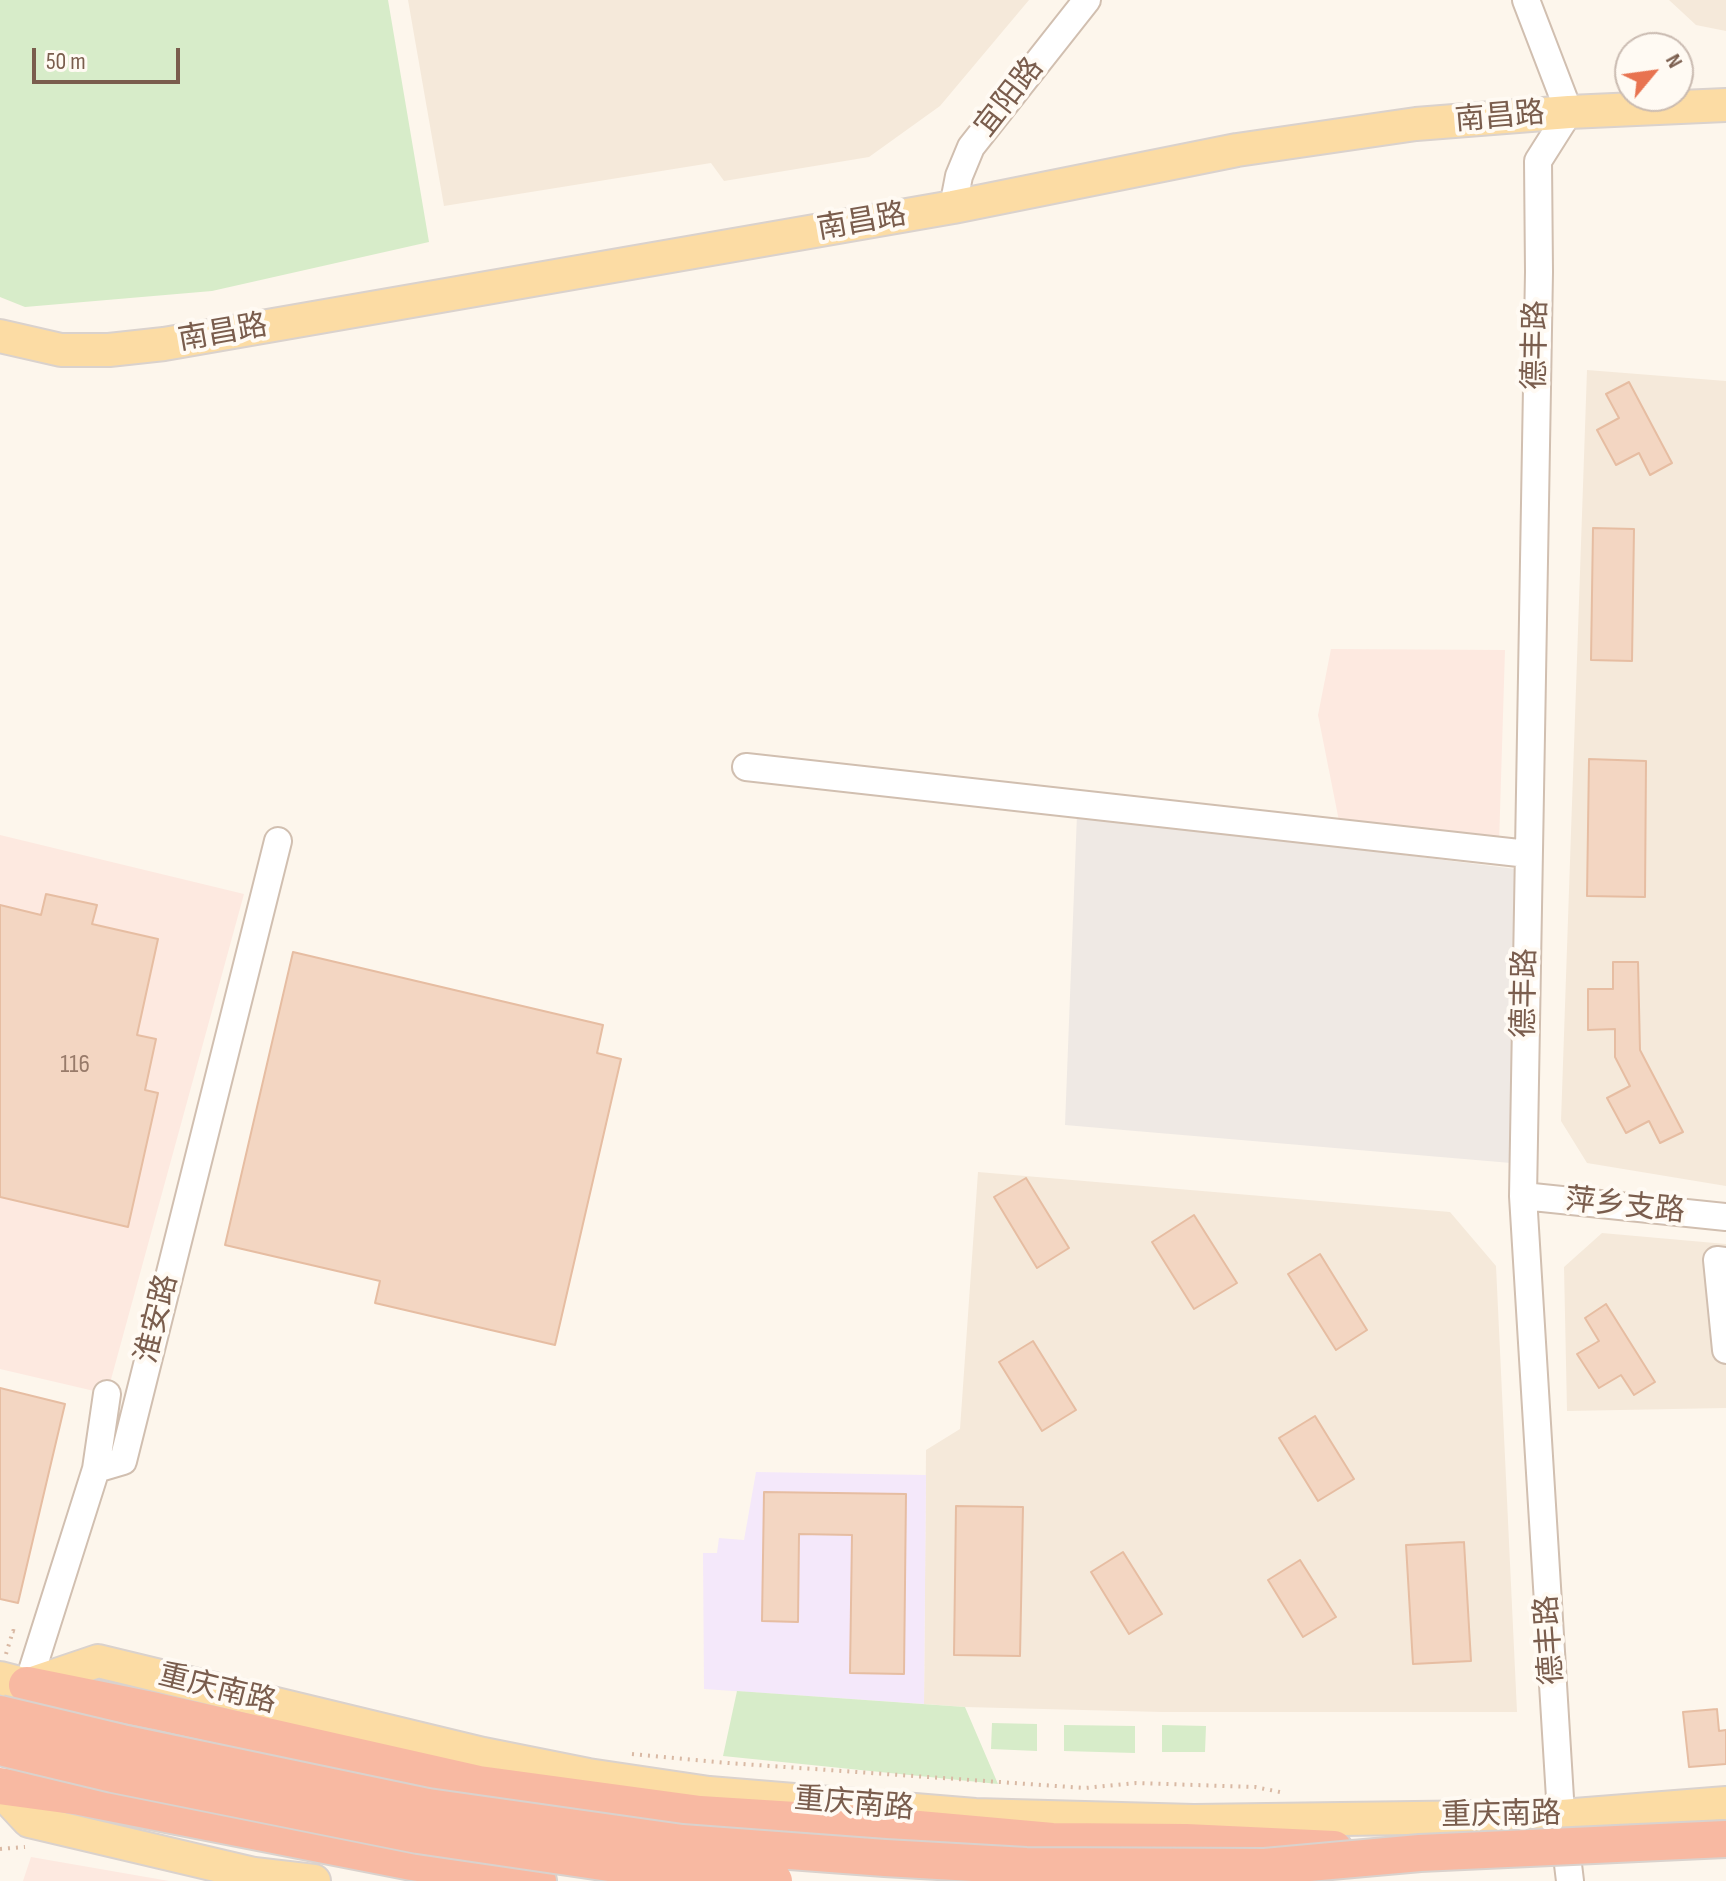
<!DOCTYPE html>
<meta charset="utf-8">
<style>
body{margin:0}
#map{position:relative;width:1726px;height:1881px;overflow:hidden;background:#fdf6ec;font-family:"Sofia Sans Condensed",sans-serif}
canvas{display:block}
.north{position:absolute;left:1614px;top:32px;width:80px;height:80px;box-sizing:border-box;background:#fffaf3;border:2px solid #cabbb1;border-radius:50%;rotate:61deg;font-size:22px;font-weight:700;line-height:32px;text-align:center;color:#7a5d4d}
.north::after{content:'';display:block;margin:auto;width:28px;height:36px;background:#e87350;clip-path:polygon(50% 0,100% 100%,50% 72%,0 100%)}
.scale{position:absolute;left:32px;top:48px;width:148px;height:36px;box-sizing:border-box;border:4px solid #7a5d4d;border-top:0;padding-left:10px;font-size:24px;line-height:28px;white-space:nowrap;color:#7a5d4d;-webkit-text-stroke:6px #fffaf3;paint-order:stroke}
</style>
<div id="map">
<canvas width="1726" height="1881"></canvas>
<div class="north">N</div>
<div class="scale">50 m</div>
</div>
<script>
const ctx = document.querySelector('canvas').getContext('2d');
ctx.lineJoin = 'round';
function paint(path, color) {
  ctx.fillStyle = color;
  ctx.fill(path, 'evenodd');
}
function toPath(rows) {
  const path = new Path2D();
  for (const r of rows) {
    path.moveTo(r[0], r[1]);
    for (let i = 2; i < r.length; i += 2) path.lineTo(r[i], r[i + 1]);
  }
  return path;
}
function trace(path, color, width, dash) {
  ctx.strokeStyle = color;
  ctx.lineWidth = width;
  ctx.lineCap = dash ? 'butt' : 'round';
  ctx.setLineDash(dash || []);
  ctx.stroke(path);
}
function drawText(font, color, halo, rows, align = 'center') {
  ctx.font = font + ' "Sofia Sans Condensed","Noto Sans SC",sans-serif';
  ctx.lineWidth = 8;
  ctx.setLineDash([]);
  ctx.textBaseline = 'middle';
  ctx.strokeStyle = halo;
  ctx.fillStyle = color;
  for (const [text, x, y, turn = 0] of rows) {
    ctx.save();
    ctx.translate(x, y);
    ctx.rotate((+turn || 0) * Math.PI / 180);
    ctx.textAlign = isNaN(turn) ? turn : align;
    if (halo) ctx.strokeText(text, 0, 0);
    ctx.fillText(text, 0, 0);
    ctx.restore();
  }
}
const residential = toPath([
 [408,0,1029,0,940,106,869,157,724,181,711,163,444,206],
 [1669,0,1726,0,1726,31,1696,25],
 [1587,370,1726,381,1726,1186,1587,1163,1561,1121],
 [978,1172,1450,1212,1496,1266,1517,1712,1162,1712,965,1707,924,1704,926,1450,960,1429],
 [1602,1233,1726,1244,1726,1408,1567,1411,1564,1267]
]);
const commercial = toPath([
 [1331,649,1505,650,1499,844,1339,821,1318,715],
 [0,835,244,894,107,1394,0,1369],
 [31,1857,169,1881,23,1881]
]);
const industrial = toPath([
 [1077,814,1516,869,1511,1163,1065,1125]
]);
const education = toPath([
 [756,1472,926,1475,924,1704,704,1689,703,1553,717,1553,719,1538,744,1540]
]);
const green = toPath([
 [0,0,388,0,429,242,212,291,25,307,0,297],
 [737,1691,965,1707,998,1784,723,1756],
 [992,1723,1037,1724,1037,1751,991,1749],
 [1064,1725,1135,1726,1135,1753,1064,1751],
 [1162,1725,1206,1726,1205,1752,1162,1752]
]);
const building = toPath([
 [1629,382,1672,463,1650,475,1639,453,1616,465,1597,430,1619,418,1606,394,1629,382],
 [1593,528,1634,529,1632,661,1591,660,1593,528],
 [1589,759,1646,761,1645,897,1587,896,1589,759],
 [46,894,97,905,92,924,158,939,137,1035,156,1039,145,1090,158,1093,128,1227,0,1197,0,905,41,915,46,894],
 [293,952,603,1025,597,1053,621,1059,555,1345,375,1303,380,1281,225,1245,293,952],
 [1613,962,1638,962,1640,1050,1683,1132,1660,1143,1649,1121,1626,1133,1607,1098,1630,1086,1615,1057,1615,1029,1588,1030,1588,989,1613,989,1613,962],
 [1026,1178,1069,1248,1037,1268,994,1197,1026,1178],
 [1194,1215,1237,1283,1194,1309,1152,1242,1194,1215],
 [1320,1254,1367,1330,1336,1350,1288,1274,1320,1254],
 [1606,1304,1655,1382,1634,1395,1621,1375,1599,1388,1577,1354,1599,1341,1585,1318,1606,1304],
 [1033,1341,1076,1410,1042,1431,999,1362,1033,1341],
 [0,1388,65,1404,18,1603,0,1599,0,1388],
 [1315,1416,1354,1479,1318,1501,1279,1438,1315,1416],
 [764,1492,906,1494,904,1674,850,1673,852,1535,799,1534,798,1622,762,1621,764,1492],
 [956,1506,1023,1507,1020,1656,954,1655,956,1506],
 [1464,1542,1471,1661,1413,1664,1406,1545,1464,1542],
 [1123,1552,1162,1614,1129,1634,1091,1572,1123,1552],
 [1300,1560,1336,1617,1303,1637,1268,1580,1300,1560],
 [1717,1709,1719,1731,1726,1730,1726,1764,1689,1767,1683,1712,1717,1709]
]);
const path = toPath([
 [6,1654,13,1631,20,1633],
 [632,1754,728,1763,1085,1788,1136,1783,1255,1787,1285,1793],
 [0,1849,25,1847]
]);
const minor = toPath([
 [1526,0,1569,112,1538,161,1539,272,1523,1196,1560,1798,1570,1881],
 [953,207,959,176,971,147,1087,0],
 [746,767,1528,854],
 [1523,1196,1726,1217],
 [1726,1261,1717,1260,1726,1350],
 [96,1469,107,1394],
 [0,1772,96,1469,123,1461,278,841]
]);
const major = toPath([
 [0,336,61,350,109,350,164,344,953,207,1237,150,1416,124,1569,112,1726,105],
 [0,1678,27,1685,98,1661,483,1754,588,1775,709,1793,975,1815,1194,1821,1562,1816,1726,1803],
 [0,1790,29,1821,254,1874,314,1881]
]);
const highway = toPath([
 [27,1685,156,1711,479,1784,700,1814,874,1825,1052,1841,1186,1842,1334,1849],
 [0,1786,80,1797,412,1862,538,1881]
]);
const highwayBridge = toPath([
 [0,1714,122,1743,428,1807,682,1843,885,1858,1026,1866,1265,1867,1420,1853,1726,1839],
 [0,1747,113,1774,418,1835,678,1873,774,1881]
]);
const numberNames = [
 ["116",75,1065]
];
const streetNames = [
 ["宜阳路",1010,98,-52],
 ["南昌路",1500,118,-5],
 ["南昌路",862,223,-10],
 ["南昌路",223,334,-10],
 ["德丰路",1537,345,-89],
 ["德丰路",1526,993,-89],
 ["萍乡支路",1625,1207,6],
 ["淮安路",158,1319,-76],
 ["德丰路",1551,1640,-94],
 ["重庆南路",217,1690,14],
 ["重庆南路",854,1805,5],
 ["重庆南路",1501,1816,-1]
];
paint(residential, '#f5e9da');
paint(commercial, '#fde9e0');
paint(industrial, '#efe9e4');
paint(education, '#f4e8fa');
paint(green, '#d7ecc9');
paint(building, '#f3d6c2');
trace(building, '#e6bda2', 2);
trace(minor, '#d1bfb0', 30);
trace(major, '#dad2cd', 36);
trace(highway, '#dad2cd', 40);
trace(path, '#d9b9a4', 4, [2, 6]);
trace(minor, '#fff', 26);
trace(major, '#fcdca4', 32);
trace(highway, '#f8b9a2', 36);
trace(highwayBridge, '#dad2cd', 40, []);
trace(highwayBridge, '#f8b9a2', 36);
drawText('26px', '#987b6a', null, numberNames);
drawText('30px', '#7a5d4d', '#fffaf3', streetNames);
</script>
